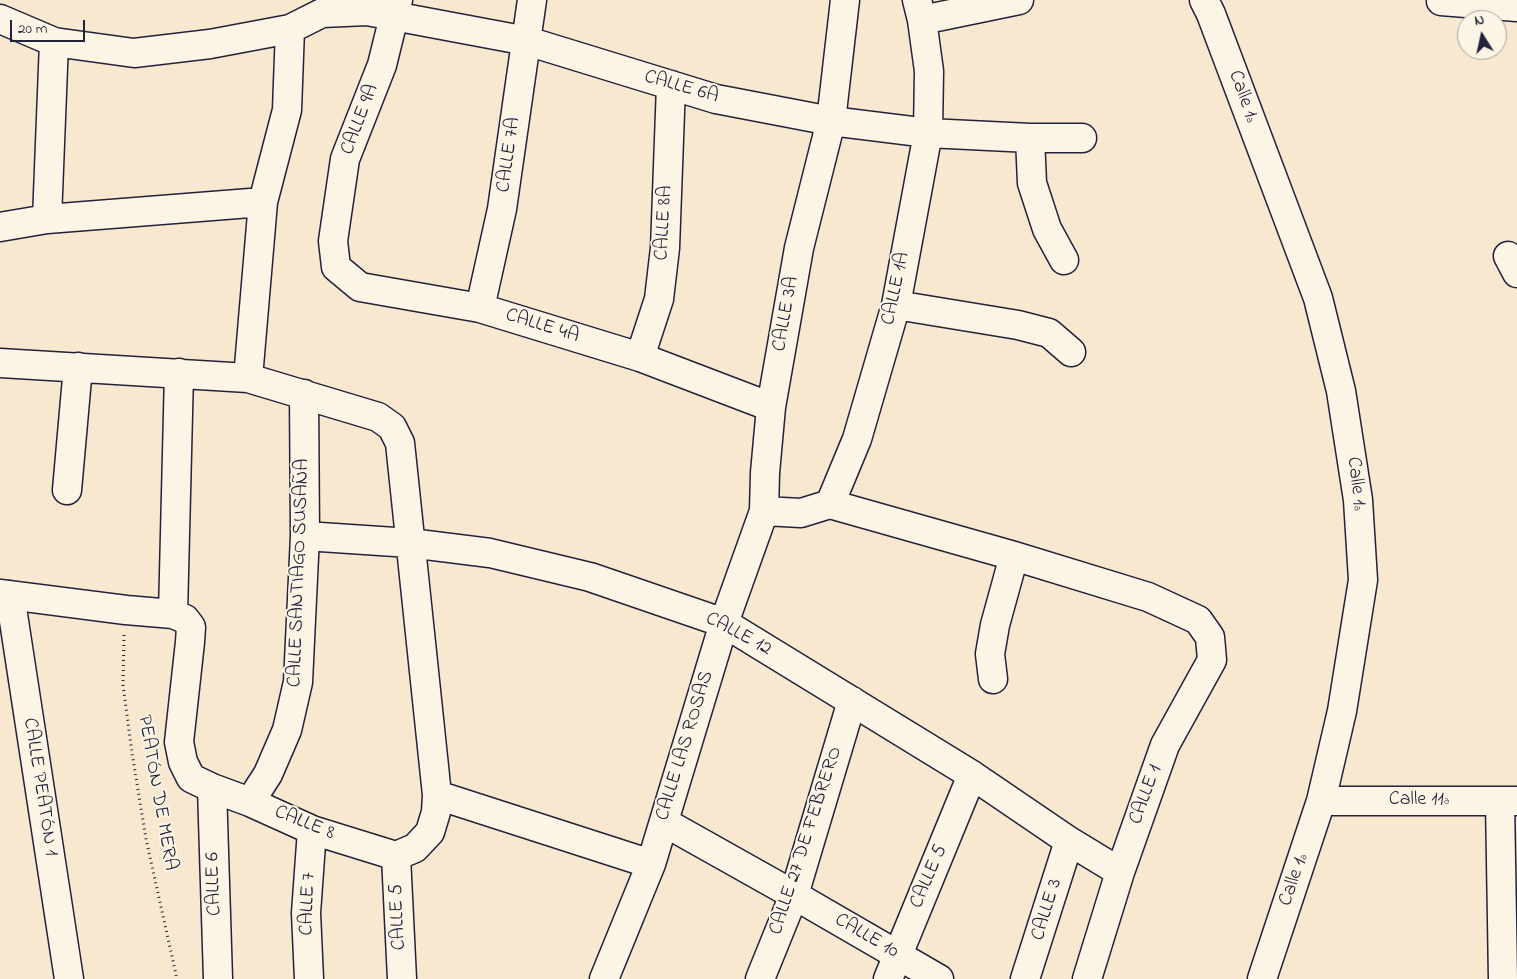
<!DOCTYPE html>
<meta charset="utf-8">
<style>
body{margin:0}
#map{position:relative;width:1517px;height:979px;overflow:hidden;background:#f7e8cf;font-family:"Indie Flower",sans-serif}
canvas{display:block}
.north{position:absolute;left:1457px;top:10px;width:50px;height:50px;box-sizing:border-box;background:#fcf5e5;border:1px solid #a5a1a1;border-radius:50%;rotate:350deg;font-size:14px;font-weight:700;line-height:20px;text-align:center;color:#22223b}
.north::after{content:'';display:block;margin:auto;width:18px;height:22px;background:#22223b;clip-path:polygon(50% 0,100% 100%,50% 72%,0 100%)}
.scale{position:absolute;left:10px;top:20px;width:75px;height:22px;box-sizing:border-box;border:2px solid #22223b;border-top:0;padding-left:6px;font-size:15px;line-height:18px;white-space:nowrap;color:#22223b;-webkit-text-stroke:4px #fcf5e5;paint-order:stroke}
</style>
<div id="map">
<canvas width="1517" height="979"></canvas>
<div class="north">N</div>
<div class="scale">20 m</div>
</div>
<script>
const ctx = document.querySelector('canvas').getContext('2d');
ctx.lineJoin = 'round';
function toPath(rows) {
  const path = new Path2D();
  for (const r of rows) {
    path.moveTo(r[0], r[1]);
    for (let i = 2; i < r.length; i += 2) path.lineTo(r[i], r[i + 1]);
  }
  return path;
}
function trace(path, color, width, dash) {
  ctx.strokeStyle = color;
  ctx.lineWidth = width;
  ctx.lineCap = dash ? 'butt' : 'round';
  ctx.setLineDash(dash || []);
  ctx.stroke(path);
}
function drawText(font, color, halo, rows, align = 'center') {
  ctx.font = font + ' "Indie Flower",sans-serif';
  ctx.lineWidth = 4;
  ctx.setLineDash([]);
  ctx.textBaseline = 'middle';
  ctx.strokeStyle = halo;
  ctx.fillStyle = color;
  for (const [text, x, y, turn = 0] of rows) {
    ctx.save();
    ctx.translate(x, y);
    ctx.rotate((+turn || 0) * Math.PI / 180);
    ctx.textAlign = isNaN(turn) ? turn : align;
    if (halo) ctx.strokeText(text, 0, 0);
    ctx.fillText(text, 0, 0);
    ctx.restore();
  }
}
const path = toPath([
 [124,635,123,685,132,753,146,839,177,979]
]);
const minor = toPath([
 [398,0,382,65,345,159,333,241,336,267,360,287,480,308,640,357,771,407],
 [1204,0,1211,14,1318,298,1341,391,1358,500,1363,580,1342,711,1321,801,1262,979],
 [1441,1,1517,7],
 [0,19,54,42,134,53,210,44,290,29,322,13,367,11,527,41,716,99,831,121,928,133,1030,138,1082,138],
 [922,20,1019,0],
 [1030,138,1032,183,1047,229,1064,260],
 [47,219,54,42],
 [0,227,47,219,263,202],
 [1508,256,1517,273],
 [896,305,1018,325,1049,333,1071,352],
 [480,308,502,209,532,0],
 [640,357,659,299,665,248,671,85],
 [0,363,248,378,378,417,392,427,400,443,437,795,436,812,430,832,415,848,396,856],
 [248,378,263,202,287,110,290,29],
 [67,490,78,367],
 [830,504,1014,556,1148,597,1198,620,1210,637,1212,660,1165,745,1120,872,1087,979],
 [764,511,801,513,830,504,857,439,896,305,928,133,929,71,922,20,917,0],
 [305,536,410,543,490,553,590,577,724,623,972,775,1069,841,1120,872],
 [0,594,126,610,173,614,185,619,191,627,190,642,179,742,183,762,191,778,212,788,250,802,312,830,396,856],
 [10,595,69,979],
 [173,614,179,373],
 [993,679,990,654,995,625,1014,556],
 [212,788,218,979],
 [437,795,651,864],
 [1321,801,1517,801],
 [1500,801,1503,979],
 [250,802,268,774,287,730,298,682,305,536,304,394],
 [664,822,794,895,939,979],
 [396,856,402,979],
 [309,979,306,913,312,830],
 [604,979,651,864,724,623,764,511,765,473,771,407,799,248,831,121,845,0],
 [760,979,794,895,852,701],
 [888,979,972,775],
 [1025,979,1069,841]
]);
const streetNames = [
 ["CALLE 6A",681,88,16],
 ["Calle 1ª",1242,97,70],
 ["CALLE 9A",361,120,-69],
 ["CALLE 7A",510,155,-82],
 ["CALLE 8A",665,223,-87],
 ["CALLE 1A",897,289,-78],
 ["CALLE 3A",787,314,-80],
 ["CALLE 4A",542,327,17],
 ["Calle 1ª",1355,484,83],
 ["CALLE SANTIAGO SUSAÑA",300,573,-88],
 ["CALLE 12",738,635,28],
 ["CALLE LAS ROSAS",686,746,-73],
 ["CALLE PEATÓN 1",39,787,81],
 ["PEATÓN DE MERA",156,793,80],
 ["CALLE 1",1147,795,-70],
 ["Calle 11ª",1419,801],
 ["CALLE 8",304,824,22],
 ["CALLE 27 DE FEBRERO",807,841,-72],
 ["CALLE 5",930,877,-67],
 ["Calle 1ª",1295,880,-71],
 ["CALLE 6",215,884,-92],
 ["CALLE 7",309,904,-88],
 ["CALLE 3",1048,910,-73],
 ["CALLE 5",399,917,-93],
 ["CALLE 10",866,937,30]
];
trace(minor, '#22223b', 31);
trace(path, '#22223b', 3, [1, 4]);
trace(minor, '#fcf5e5', 28);
drawText('20px', '#22223b', '#fcf5e5', streetNames);
</script>
